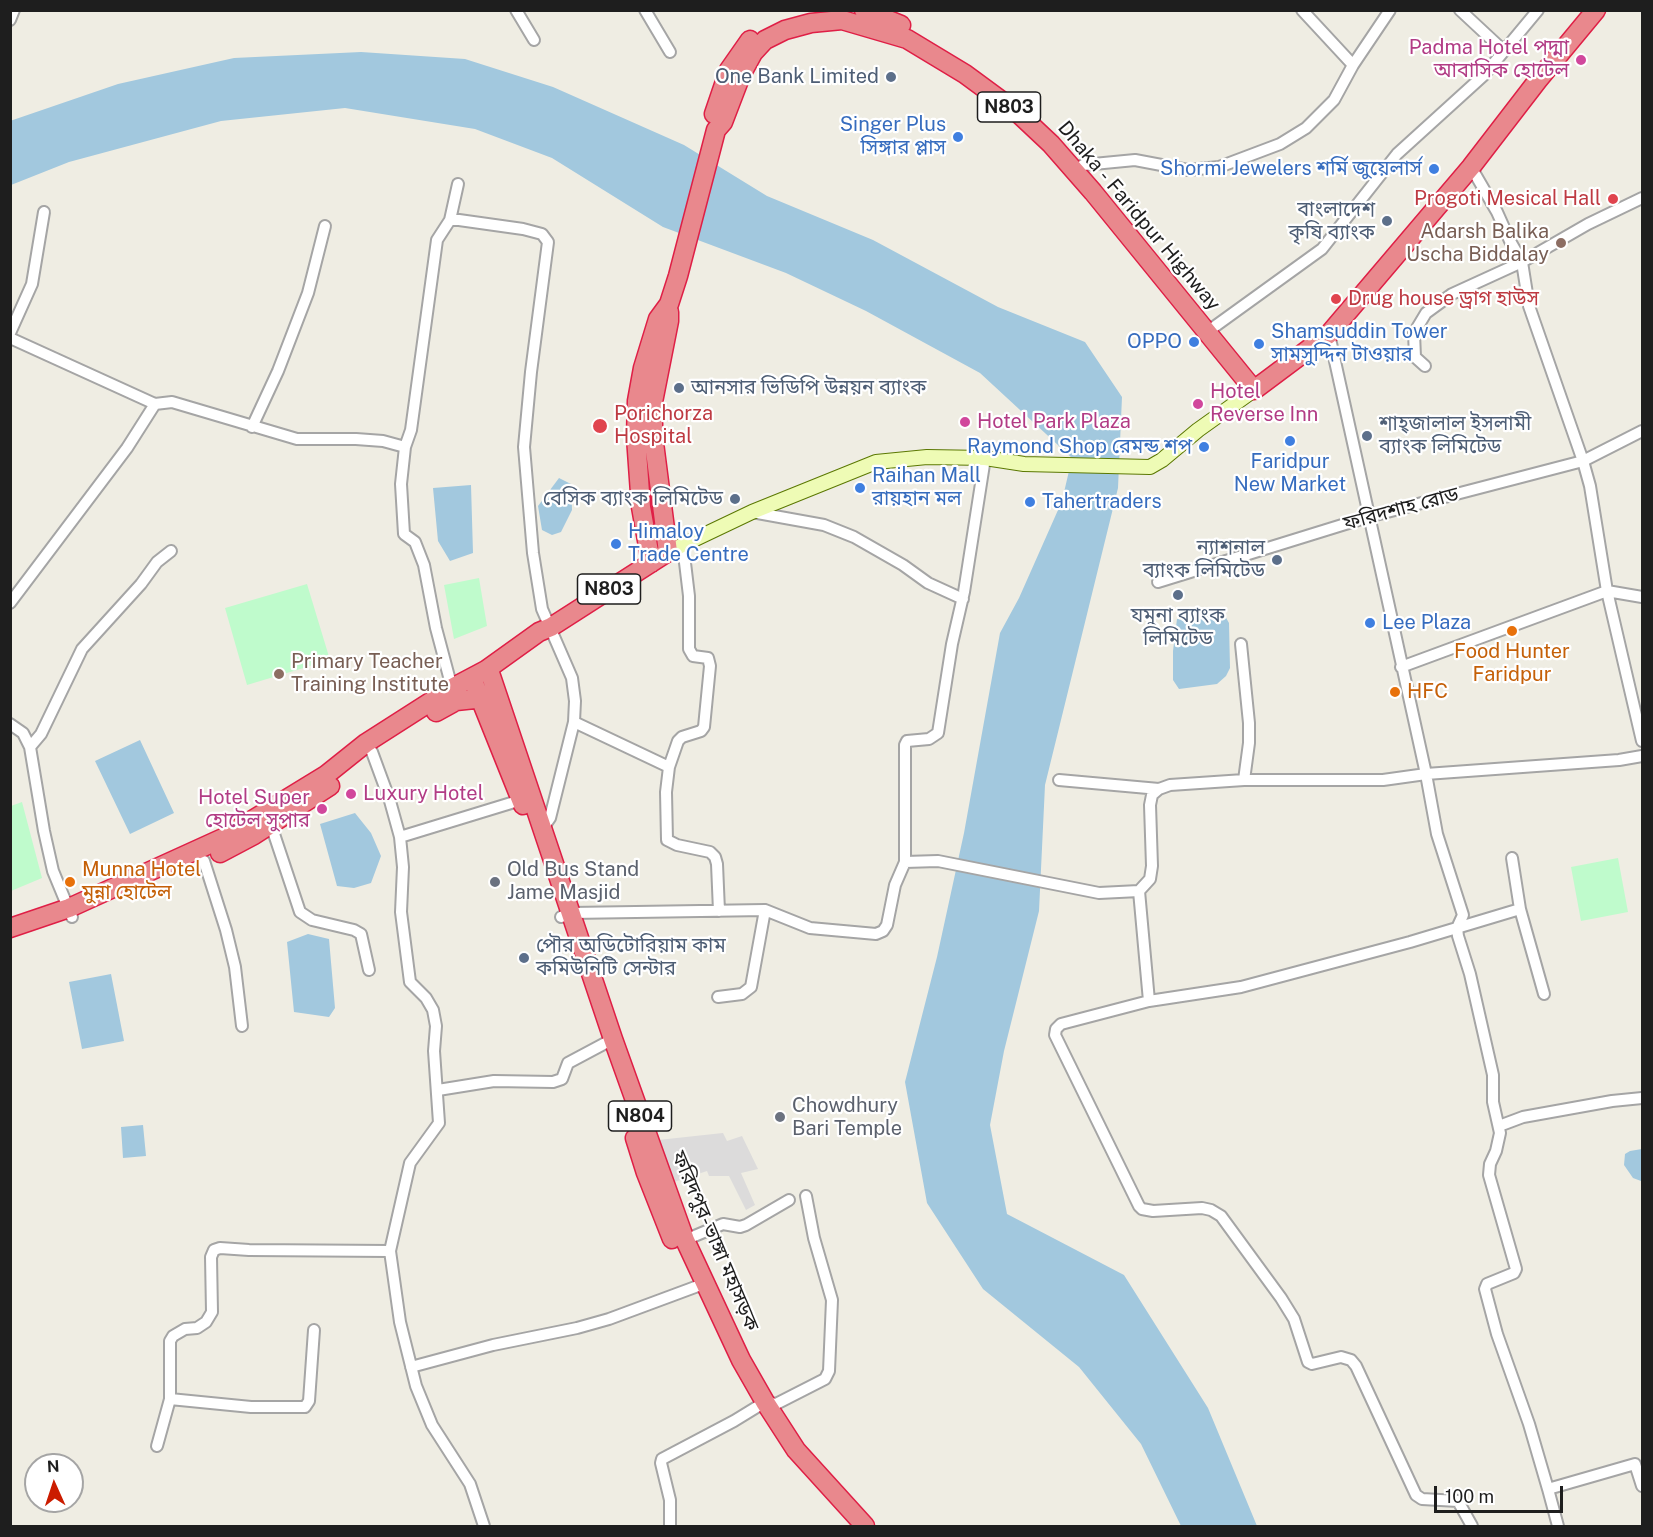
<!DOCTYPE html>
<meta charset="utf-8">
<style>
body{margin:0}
#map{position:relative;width:1653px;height:1537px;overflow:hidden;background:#efede3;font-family:"Public Sans",sans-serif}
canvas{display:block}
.frame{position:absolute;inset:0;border:12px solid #1e1e1e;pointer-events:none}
.north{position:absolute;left:24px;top:1453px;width:60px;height:60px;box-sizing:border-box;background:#fff;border:2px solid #a5a5a5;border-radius:50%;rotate:357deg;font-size:16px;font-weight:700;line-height:24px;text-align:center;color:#1e1e1e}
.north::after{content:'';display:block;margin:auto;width:21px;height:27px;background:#cb1c00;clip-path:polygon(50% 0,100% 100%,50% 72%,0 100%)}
.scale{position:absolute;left:1434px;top:1486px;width:129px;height:27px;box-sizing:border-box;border:3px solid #1e1e1e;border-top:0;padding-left:8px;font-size:18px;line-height:21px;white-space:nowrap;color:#1e1e1e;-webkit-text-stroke:4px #fff;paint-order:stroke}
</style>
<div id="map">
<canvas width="1653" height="1537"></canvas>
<div class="frame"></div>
<div class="north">N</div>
<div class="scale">100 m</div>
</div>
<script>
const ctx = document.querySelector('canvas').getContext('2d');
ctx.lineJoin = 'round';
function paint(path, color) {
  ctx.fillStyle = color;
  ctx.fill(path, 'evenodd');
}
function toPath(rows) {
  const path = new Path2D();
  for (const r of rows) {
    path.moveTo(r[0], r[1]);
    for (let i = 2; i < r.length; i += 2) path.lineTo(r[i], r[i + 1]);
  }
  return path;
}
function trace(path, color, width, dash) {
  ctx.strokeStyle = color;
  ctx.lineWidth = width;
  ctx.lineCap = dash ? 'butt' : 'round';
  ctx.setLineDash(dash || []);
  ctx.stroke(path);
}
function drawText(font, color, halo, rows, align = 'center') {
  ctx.font = font + ' "Public Sans","Noto Sans Bengali",sans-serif';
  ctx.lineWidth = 4.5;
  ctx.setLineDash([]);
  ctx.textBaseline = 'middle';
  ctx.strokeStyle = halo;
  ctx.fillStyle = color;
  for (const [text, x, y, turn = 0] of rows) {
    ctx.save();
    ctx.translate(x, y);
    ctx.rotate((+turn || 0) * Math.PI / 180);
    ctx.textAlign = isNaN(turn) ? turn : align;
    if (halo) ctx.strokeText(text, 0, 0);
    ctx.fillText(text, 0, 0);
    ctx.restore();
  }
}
const residential = toPath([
 [723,1133,727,1141,742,1136,758,1169,741,1173,755,1205,746,1210,729,1176,709,1176,707,1171,674,1182,658,1140]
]);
const park = toPath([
 [479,578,487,626,454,639,444,585],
 [307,584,330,660,247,685,225,608],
 [22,802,42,878,11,891,11,806],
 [1618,858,1628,912,1581,921,1571,867]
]);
const water = toPath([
 [361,52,465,59,553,87,684,145,767,196,873,240,998,307,1085,342,1122,397,1118,488,1045,785,1039,911,1004,1051,990,1125,1007,1214,1124,1275,1208,1408,1257,1526,1181,1526,1141,1444,1079,1367,983,1289,927,1203,905,1082,937,957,964,833,1000,633,1019,598,1062,501,1072,458,980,373,866,311,786,273,663,227,552,158,475,129,345,108,221,121,69,162,11,185,10,121,118,84,234,58],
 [559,478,571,484,572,510,561,532,552,535,542,530,538,506],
 [471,485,473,553,450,561,438,541,433,488],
 [1211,614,1225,616,1229,623,1230,668,1226,676,1217,684,1179,689,1173,680,1173,651,1177,619,1195,618,1197,621],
 [140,740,174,813,130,834,95,761],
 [355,813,371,833,381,856,371,883,354,888,337,886,320,824],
 [308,934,329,939,335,1008,329,1017,294,1012,287,942],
 [111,974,124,1041,82,1049,69,982],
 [143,1125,146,1156,123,1158,121,1127],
 [1642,1149,1642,1180,1641,1181,1633,1178,1624,1165,1625,1154,1630,1151]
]);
const street = toPath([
 [516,10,534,40],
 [645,10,670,52],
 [1302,10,1353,65],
 [1460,10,1504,51],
 [10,20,14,10],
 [1471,167,1497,212,1510,241,1522,262,1529,306,1583,461,1590,486,1607,591,1642,741],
 [1074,170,1083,165,1135,160,1188,170,1219,167,1280,144,1306,128,1334,100,1353,65,1390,10],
 [450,220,458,184],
 [1214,327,1322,249,1397,154,1484,75,1538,10],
 [10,333,32,284,44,212],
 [1329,334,1426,774,1619,760,1642,756],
 [10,338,155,404],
 [1425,366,1415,357,1414,333,1426,313,1452,294,1522,262,1588,224,1642,198],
 [252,427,278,371,308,293,325,226],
 [752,512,824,525,854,537,903,565,928,583,963,599],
 [1158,582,1368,517,1583,461,1642,431],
 [10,603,127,448,155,404,172,402,297,439,356,439,383,441,405,447],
 [1241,644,1249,723,1249,743,1244,780],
 [1401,667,1607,591,1642,597],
 [452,688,436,628,424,565,415,542,404,534,401,484,405,447,411,430,437,240,450,220,459,220,523,229,542,234,548,242,531,372,524,447,533,553,542,609,572,678,575,701,574,722,669,767,666,792,667,840,677,845,710,852,715,857,717,864,719,911],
 [10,724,23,733,30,747,44,831,53,871,72,917],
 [366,743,372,752,390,801,400,837,403,867,401,912,410,982,426,998,433,1010,436,1026,434,1051,439,1123,410,1163,390,1251,400,1322,416,1386,432,1425,470,1484,484,1526],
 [30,747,41,734,82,649,141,584,157,562,171,551],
 [669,767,678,741,682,737,701,731,704,727,710,666,708,658,693,656,689,649,689,596,683,546],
 [1059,780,1159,789],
 [271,825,300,912,312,920,354,930,361,934,369,970],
 [543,828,550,818,574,722],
 [400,837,521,800],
 [1512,858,1520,909,1544,994],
 [204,861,226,930,235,967,242,1026],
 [905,862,905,745,907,741,929,739,938,733,952,644,964,592,985,458],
 [561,917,571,913,765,910,810,928,876,934,883,931,887,925,895,885,905,862,938,861,1099,893,1139,891],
 [718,997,742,994,751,987,765,910],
 [1149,1001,1139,891,1150,879,1152,866,1150,805,1152,795,1159,789,1170,785,1244,780,1383,780,1426,774,1437,834,1463,915,1457,928,1458,936,1470,974,1493,1075,1493,1102,1500,1133,1496,1151,1490,1164,1489,1175,1516,1269,1514,1273,1487,1284,1485,1289,1497,1334,1529,1424,1548,1489,1635,1464,1642,1486],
 [438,1090,494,1081,553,1082,562,1079,568,1063,613,1039],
 [1499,1126,1523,1117,1612,1101,1642,1098],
 [685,1240,723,1224,740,1227,746,1225,789,1200],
 [411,1367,493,1345,577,1328,609,1319,706,1283],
 [170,1399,251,1407,305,1407,309,1401,314,1330],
 [157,1446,170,1399,170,1341,173,1336,185,1329,197,1328,206,1322,212,1312,211,1257,214,1250,220,1248,249,1250,390,1251],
 [1548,1489,1558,1526],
 [670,1526,670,1500,661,1463,662,1459,734,1421,765,1402,776,1404,825,1379,829,1371,832,1300,814,1238,806,1196],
 [1472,1526,1458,1501,1422,1499,1416,1495,1356,1366,1351,1360,1341,1357,1312,1364,1308,1362,1294,1319,1281,1298,1221,1216,1211,1210,1202,1208,1153,1211,1142,1209,1139,1206,1055,1035,1056,1029,1061,1024,1149,1001,1241,987,1410,942,1520,909]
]);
const secondary = toPath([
 [668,552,752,512,876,462,927,457,985,458,1024,464,1150,467,1162,460,1198,430,1254,390]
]);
const highway = toPath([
 [864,10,901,25],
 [714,114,729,70,750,40],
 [651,563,641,507,636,437,637,401,643,368,658,319,669,304,678,276,716,130,723,122,741,75,753,53,765,40,785,30,811,23,842,20,907,39,965,74,1018,113,1051,144,1093,192,1254,390,1329,334,1471,167,1538,80,1596,10],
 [486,670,491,676,613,1039,685,1240,741,1360,765,1402,796,1450,865,1526],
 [472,678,523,805],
 [436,712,456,701,475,699,482,701,491,698],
 [220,853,254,835,330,786],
 [10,928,69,908,223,838,326,775,366,743,452,688,486,670,539,632,551,627,668,552,653,435,653,402,669,321,669,312],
 [635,1138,646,1173,672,1239]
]);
const markers = [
 [1581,60,6,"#d1479c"],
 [891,77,6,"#5c6f8a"],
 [958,137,6,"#3f7fe0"],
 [1434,169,6,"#3f7fe0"],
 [1613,199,6,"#e0444e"],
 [1387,221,6,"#5c6f8a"],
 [1561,243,6,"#8d6e63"],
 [1336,299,6,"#e0444e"],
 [1194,342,6,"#3f7fe0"],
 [1259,344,6,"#3f7fe0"],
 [679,388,6,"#5c6f8a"],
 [1198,404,6,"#d1479c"],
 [965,422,6,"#d1479c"],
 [600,426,8,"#e0444e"],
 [1367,436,6,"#5c6f8a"],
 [1290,441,6,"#3f7fe0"],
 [1204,447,6,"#3f7fe0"],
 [860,488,6,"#3f7fe0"],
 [735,499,6,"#5c6f8a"],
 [1030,502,6,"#3f7fe0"],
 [616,544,6,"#3f7fe0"],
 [1277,560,6,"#5c6f8a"],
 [1178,595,6,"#5c6f8a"],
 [1370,623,6,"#3f7fe0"],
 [1512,631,6,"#e8710a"],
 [279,674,6,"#8d6e63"],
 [1395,692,6,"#e8710a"],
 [351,794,6,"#d1479c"],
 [322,809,6,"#d1479c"],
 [70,882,6,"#e8710a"],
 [495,882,6,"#6b7280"],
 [524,958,6,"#5c6f8a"],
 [780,1117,6,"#6b7280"]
];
const shields = [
 [1009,107,63],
 [609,589,63],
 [640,1116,63]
];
const shieldNames = [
 ["N803",1009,107],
 ["N803",609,589],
 ["N804",640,1116]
];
const hotelNames = [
 ["Padma Hotel পদ্মা",1569,48,"right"],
 ["আবাসিক হোটেল",1569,71,"right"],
 ["Hotel",1210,392],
 ["Reverse Inn",1210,415],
 ["Hotel Park Plaza",977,422],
 ["Luxury Hotel",363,794],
 ["Hotel Super",310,798,"right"],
 ["হোটেল সুপার",310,821,"right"]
];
const serviceNames = [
 ["One Bank Limited",879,77],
 ["বাংলাদেশ",1375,210],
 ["কৃষি ব্যাংক",1375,233],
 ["আনসার ভিডিপি উন্নয়ন ব্যাংক",691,388,"left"],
 ["শাহ্জালাল ইসলামী",1379,424,"left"],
 ["ব্যাংক লিমিটেড",1379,447,"left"],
 ["বেসিক ব্যাংক লিমিটেড",723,499],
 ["ন্যাশনাল",1265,548],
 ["ব্যাংক লিমিটেড",1265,571],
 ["যমুনা ব্যাংক",1178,616,"center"],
 ["লিমিটেড",1178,639,"center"],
 ["পৌর অডিটোরিয়াম কাম",536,946,"left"],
 ["কমিউনিটি সেন্টার",536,969,"left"]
];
const shopNames = [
 ["Singer Plus",946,125,"right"],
 ["সিঙ্গার প্লাস",946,148,"right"],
 ["Shormi Jewelers শর্মি জুয়েলার্স",1422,169,"right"],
 ["Shamsuddin Tower",1271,332],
 ["সামসুদ্দিন টাওয়ার",1271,355],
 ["OPPO",1182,342,"right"],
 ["Raymond Shop রেমন্ড শপ",1192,447,"right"],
 ["Faridpur",1290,462,"center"],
 ["New Market",1290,485,"center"],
 ["Raihan Mall",872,476],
 ["রায়হান মল",872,499],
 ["Tahertraders",1042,502],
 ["Himaloy",628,532],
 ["Trade Centre",628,555],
 ["Lee Plaza",1382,623]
];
const healthNames = [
 ["Progoti Mesical Hall",1601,199,"right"],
 ["Drug house ড্রাগ হাউস",1348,299],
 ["Porichorza",614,414],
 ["Hospital",614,437]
];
const streetNames = [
 ["Dhaka - Faridpur Highway",1139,216,50],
 ["ফরিদশাহ রোড",1401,509,-15],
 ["ফরিদপুর-ভাঙ্গা মহাসড়ক",715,1241,67]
];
const educationNames = [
 ["Adarsh Balika",1549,232],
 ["Uscha Biddalay",1549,255],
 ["Primary Teacher",291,662,"left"],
 ["Training Institute",291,685,"left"]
];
const foodNames = [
 ["Food Hunter",1512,652,"center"],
 ["Faridpur",1512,675,"center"],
 ["HFC",1407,692],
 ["Munna Hotel",82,870],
 ["মুন্না হোটেল",82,893]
];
const worshipNames = [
 ["Old Bus Stand",507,870],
 ["Jame Masjid",507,893],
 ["Chowdhury",792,1106],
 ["Bari Temple",792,1129]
];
paint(residential, '#dcdbdb');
paint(park, '#bffbcc');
paint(water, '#a2c8de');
trace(street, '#a5a5a5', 14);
trace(secondary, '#5b7802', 16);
trace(highway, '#df1f46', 21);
trace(street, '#fff', 10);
trace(secondary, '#eefbb5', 14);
trace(highway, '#e9888d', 18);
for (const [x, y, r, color] of markers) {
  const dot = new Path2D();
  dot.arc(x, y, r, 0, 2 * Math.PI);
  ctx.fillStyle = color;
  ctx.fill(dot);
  trace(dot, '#fff', 2);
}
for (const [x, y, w] of shields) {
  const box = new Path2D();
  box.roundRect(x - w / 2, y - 15, w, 30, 4.5);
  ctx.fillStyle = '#fff';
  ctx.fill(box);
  trace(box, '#1e1e1e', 1.5);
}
drawText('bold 18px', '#1e1e1e', null, shieldNames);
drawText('20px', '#b23c85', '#fff', hotelNames, 'left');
drawText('20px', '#4e5e75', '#fff', serviceNames, 'right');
drawText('20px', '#366cbe', '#fff', shopNames, 'left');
drawText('20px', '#be3a42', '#fff', healthNames, 'left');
drawText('20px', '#1e1e1e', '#fff', streetNames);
drawText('20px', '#785e54', '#fff', educationNames, 'right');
drawText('20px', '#c56008', '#fff', foodNames, 'left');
drawText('20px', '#5b616d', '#fff', worshipNames, 'left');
</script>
